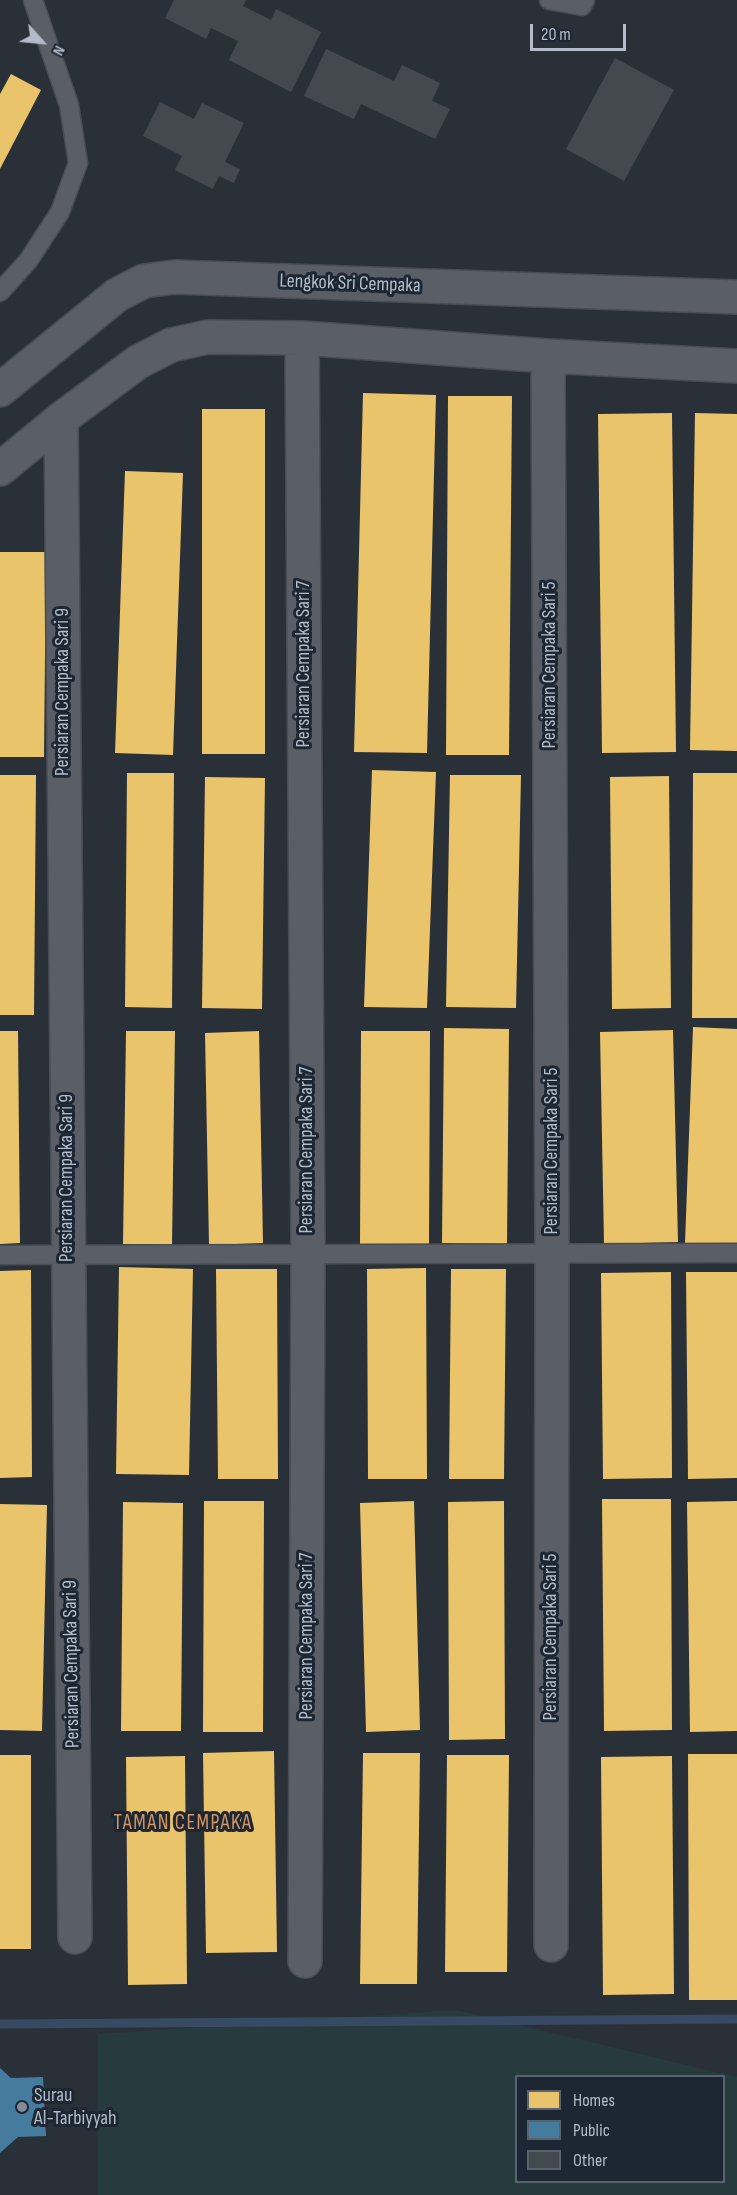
<!DOCTYPE html>
<style>
body{margin:0}
#map{position:relative;width:737px;height:2195px;overflow:hidden;background:#2a3038;font-family:"Sofia Sans Condensed",sans-serif}
canvas{display:block}
.legend{position:absolute;left:515px;top:2075px;width:210px;height:108px;box-sizing:border-box;background:#1d2633;border:2px solid #59626f;margin:0;padding:8px 10px;list-style:none;font-size:18px;color:#b4bcc9}
.legend li{display:flex;align-items:center;gap:12px;height:30px}
.legend b{width:30px;border:2px solid #59626f}
.north{position:absolute;left:12px;top:12px;width:60px;height:60px;-webkit-text-stroke:4px #1d2633;paint-order:stroke;rotate:117deg;font-size:16px;font-weight:700;line-height:24px;text-align:center;color:#b4bcc9}
.north::after{content:'';display:block;margin:auto;width:21px;height:27px;background:#b4bcc9;clip-path:polygon(50% 0,100% 100%,50% 72%,0 100%)}
.scale{position:absolute;left:530px;top:24px;width:96px;height:27px;box-sizing:border-box;border:3px solid #b4bcc9;border-top:0;padding-left:8px;font-size:18px;line-height:21px;white-space:nowrap;color:#b4bcc9;-webkit-text-stroke:4px #1d2633;paint-order:stroke}
</style>
<div id="map">
<canvas width="737" height="2195"></canvas>
<ul class="legend">
<li><b style="height:16px;background:#e9c46a"></b>Homes</li>
<li><b style="height:16px;background:#457b9d"></b>Public</li>
<li><b style="height:16px;background:#444950"></b>Other</li>
</ul>
<div class="north">N</div>
<div class="scale">20 m</div>
</div>
<script>
const ctx = document.querySelector('canvas').getContext('2d');
ctx.lineJoin = 'round';
function paint(path, color) {
  ctx.fillStyle = color;
  ctx.fill(path, 'evenodd');
}
function toPath(rows) {
  const path = new Path2D();
  for (const r of rows) {
    path.moveTo(r[0], r[1]);
    for (let i = 2; i < r.length; i += 2) path.lineTo(r[i], r[i + 1]);
  }
  return path;
}
function trace(path, color, width, dash) {
  ctx.strokeStyle = color;
  ctx.lineWidth = width;
  ctx.lineCap = dash ? 'butt' : 'round';
  ctx.setLineDash(dash || []);
  ctx.stroke(path);
}
function drawText(font, color, halo, rows, align = 'center') {
  ctx.font = font + ' "Sofia Sans Condensed",sans-serif';
  ctx.lineWidth = 6;
  ctx.setLineDash([]);
  ctx.textBaseline = 'middle';
  ctx.strokeStyle = halo;
  ctx.fillStyle = color;
  for (const [text, x, y, turn = 0] of rows) {
    ctx.save();
    ctx.translate(x, y);
    ctx.rotate((+turn || 0) * Math.PI / 180);
    ctx.textAlign = isNaN(turn) ? turn : align;
    if (halo) ctx.strokeText(text, 0, 0);
    ctx.fillText(text, 0, 0);
    ctx.restore();
  }
}
const green = toPath([
 [456,2010,737,2077,737,2195,98,2195,98,2034],
 [516,2076,724,2076,724,2182,516,2182]
]);
const homes = toPath([
 [11,74,41,90,0,169,0,94],
 [363,393,436,395,427,753,354,752],
 [448,396,512,396,509,755,446,755],
 [202,409,265,409,265,754,202,754],
 [672,413,676,752,602,753,598,414],
 [695,413,737,414,737,751,690,750],
 [125,471,183,473,173,755,115,753],
 [0,552,46,552,44,757,0,757],
 [372,770,436,772,427,1008,364,1007],
 [127,773,174,773,172,1008,125,1007],
 [693,773,737,773,737,1018,692,1018],
 [0,775,36,775,34,1015,0,1015],
 [450,775,521,775,516,1008,446,1007],
 [669,776,671,1008,612,1009,610,777],
 [205,777,265,778,262,1009,202,1008],
 [693,1027,737,1029,737,1245,685,1243],
 [444,1028,509,1029,507,1244,442,1243],
 [673,1030,678,1242,604,1244,600,1032],
 [0,1031,18,1031,20,1243,0,1244],
 [126,1031,175,1031,172,1245,123,1244],
 [259,1031,263,1243,209,1245,205,1033],
 [361,1031,430,1031,429,1244,360,1244],
 [119,1267,193,1269,189,1475,116,1474],
 [426,1268,427,1479,368,1479,367,1269],
 [216,1269,277,1269,278,1479,218,1479],
 [451,1269,506,1269,504,1479,449,1479],
 [31,1270,32,1477,0,1478,0,1271],
 [671,1272,672,1478,603,1479,601,1273],
 [686,1272,737,1272,737,1478,688,1479],
 [602,1499,671,1499,672,1730,604,1731],
 [204,1501,264,1501,263,1732,203,1732],
 [414,1501,420,1730,366,1732,360,1503],
 [504,1501,505,1739,449,1740,448,1502],
 [737,1501,737,1731,690,1732,687,1502],
 [123,1502,183,1503,181,1731,121,1731],
 [0,1504,47,1505,42,1731,0,1730],
 [274,1751,277,1952,206,1953,203,1753],
 [363,1753,420,1753,417,1984,360,1984],
 [688,1754,737,1754,737,2000,689,2000],
 [0,1755,31,1755,31,1949,0,1949],
 [447,1755,509,1755,507,1972,445,1972],
 [185,1756,187,1984,128,1985,126,1757],
 [672,1756,674,1994,603,1995,601,1757]
]);
const public = toPath([
 [0,2068,11,2078,43,2077,46,2136,18,2137,0,2153]
]);
const stream = toPath([
 [0,2024,737,2019]
]);
const building = toPath([
 [174,0,246,0,243,6,271,20,276,9,321,32,291,92,229,60,238,41,211,28,206,39,165,18],
 [326,49,394,81,402,65,440,83,432,101,450,109,435,139,361,104,354,119,304,96],
 [615,58,674,90,624,181,566,149],
 [160,102,194,119,202,103,244,123,225,162,240,169,234,183,219,176,213,189,175,170,182,156,143,136]
]);
const service = toPath([
 [549,0,582,6,585,0],
 [0,292,28,261,60,212,78,163,69,105,33,0],
 [0,1255,737,1253]
]);
const minor = toPath([
 [302,338,308,1254,305,1961],
 [548,356,552,1253,551,1945],
 [61,419,75,1937],
 [0,469,61,419,138,362,171,345,208,337,302,338,548,356,737,366]
]);
const tertiary = toPath([
 [0,390,117,295,144,281,175,277,737,297]
]);
const markers = [
 [22,2107,6,"#848b96"]
];
const streetNames = [
 ["Lengkok Sri Cempaka",350,284,2],
 ["Persiaran Cempaka Sari 7",304,664,-90],
 ["Persiaran Cempaka Sari 5",550,665,-90],
 ["Persiaran Cempaka Sari 9",63,692,-90],
 ["Persiaran Cempaka Sari 7",307,1150,-90],
 ["Persiaran Cempaka Sari 5",552,1151,-90],
 ["Persiaran Cempaka Sari 9",67,1178,-90],
 ["Persiaran Cempaka Sari 7",307,1636,-90],
 ["Persiaran Cempaka Sari 5",551,1637,-90],
 ["Persiaran Cempaka Sari 9",72,1664,-91]
];
const poiNames = [
 ["Surau",34,2096],
 ["Al-Tarbiyyah",34,2119]
];
const neighbourhoodNames = [
 ["TAMAN CEMPAKA",183,1824]
];
paint(green, '#273a3e');
paint(homes, '#e9c46a');
paint(public, '#457b9d');
trace(stream, '#384963', 9);
paint(building, '#444950');
trace(service, '#484c53', 21);
trace(minor, '#484c53', 36);
trace(tertiary, '#484c53', 36);
trace(service, '#5a5e66', 18);
trace(minor, '#5a5e66', 33);
trace(tertiary, '#5a5e66', 33);
for (const [x, y, r, color] of markers) {
  const dot = new Path2D();
  dot.arc(x, y, r, 0, 2 * Math.PI);
  ctx.fillStyle = color;
  ctx.fill(dot);
  trace(dot, '#1d2633', 2);
}
drawText('20px', '#b4bcc9', '#1d2633', streetNames);
drawText('20px', '#b4bcc9', '#1d2633', poiNames, 'left');
ctx.letterSpacing = '1.5px';
drawText('21px', '#d59563', '#1d2633', neighbourhoodNames);
ctx.letterSpacing = '0px';
</script>
